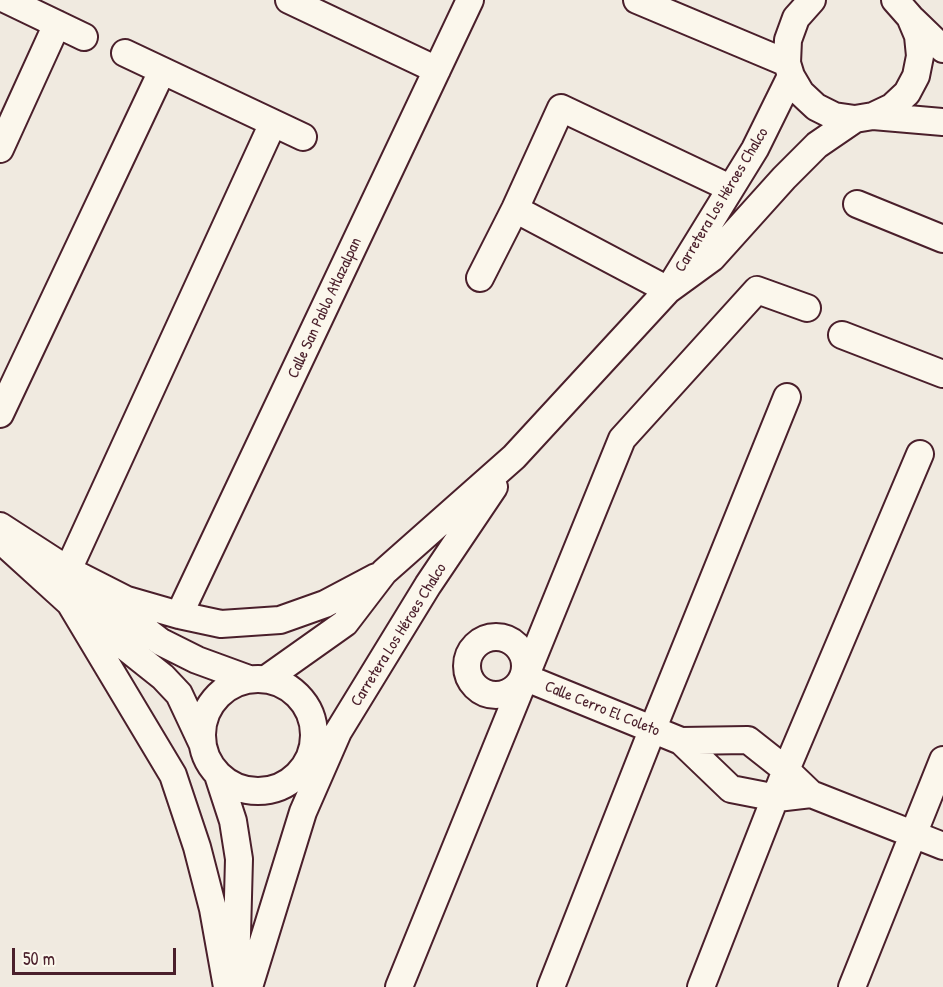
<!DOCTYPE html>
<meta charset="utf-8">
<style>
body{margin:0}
#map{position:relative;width:943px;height:987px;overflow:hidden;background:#f0eae0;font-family:"Patrick Hand",sans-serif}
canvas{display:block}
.scale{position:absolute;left:12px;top:948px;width:164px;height:27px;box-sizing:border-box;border:3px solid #4a1f2b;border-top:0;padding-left:8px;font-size:18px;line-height:21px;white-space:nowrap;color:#4a1f2b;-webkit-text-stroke:4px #fbf7ec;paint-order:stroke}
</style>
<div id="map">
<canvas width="943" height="987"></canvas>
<div class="scale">50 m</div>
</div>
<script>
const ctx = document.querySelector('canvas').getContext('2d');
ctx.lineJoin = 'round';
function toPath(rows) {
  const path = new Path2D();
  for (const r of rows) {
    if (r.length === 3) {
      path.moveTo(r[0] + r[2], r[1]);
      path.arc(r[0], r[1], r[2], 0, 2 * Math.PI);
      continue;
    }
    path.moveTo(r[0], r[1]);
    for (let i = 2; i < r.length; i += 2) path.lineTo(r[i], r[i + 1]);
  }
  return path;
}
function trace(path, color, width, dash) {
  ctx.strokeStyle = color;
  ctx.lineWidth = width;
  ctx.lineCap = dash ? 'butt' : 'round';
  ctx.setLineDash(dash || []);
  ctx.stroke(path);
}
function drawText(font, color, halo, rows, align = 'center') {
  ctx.font = font + ' "Patrick Hand",sans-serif';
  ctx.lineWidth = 5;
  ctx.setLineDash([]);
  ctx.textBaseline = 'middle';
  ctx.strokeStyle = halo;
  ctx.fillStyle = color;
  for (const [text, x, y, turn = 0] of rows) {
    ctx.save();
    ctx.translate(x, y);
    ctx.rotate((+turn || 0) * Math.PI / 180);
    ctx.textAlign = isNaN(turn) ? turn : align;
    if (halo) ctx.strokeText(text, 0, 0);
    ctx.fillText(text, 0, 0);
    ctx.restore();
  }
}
const minor = toPath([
 [7,0,84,37],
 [289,0,437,70],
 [637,0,787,63],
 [812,0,796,18,788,40,787,63,791,76,801,93,816,107,834,116,855,119,873,116,892,107,907,93,916,76,920,56,918,36,910,17,895,0],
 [913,20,943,49],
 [125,53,303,137],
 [873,116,943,122],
 [0,149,57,24],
 [857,204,943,239],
 [515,209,668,290],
 [480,278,515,209,561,108,730,188],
 [675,279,755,149,791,76],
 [842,335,943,374],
 [0,414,162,71],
 [0,526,68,570,161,642,197,660,249,679],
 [5,544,70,603,163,677,179,694,202,743],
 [68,570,273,123],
 [68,570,127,600,179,615,221,624,280,620,325,604,376,577],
 [70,603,173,775,197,847,213,909,227,987],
 [179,615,470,0],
 [496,666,29],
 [524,677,681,741,731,789,777,798,811,794],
 [258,735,56],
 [266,679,345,623,384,572,514,457,668,290,712,258,784,178,817,145,855,119],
 [681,741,748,740,786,770,811,794,943,846],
 [218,775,233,821,239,859,236,972],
 [249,987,303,812,338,732,428,585,494,487],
 [399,987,622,439,757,290,807,308],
 [551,987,653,728,787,397],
 [701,987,786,770,920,454],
 [852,987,943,760]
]);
const streetNames = [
 ["Carretera Los Héroes Chalco",722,200,-59],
 ["Calle San Pablo Atlazalpan",325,308,-65],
 ["Carretera Los Héroes Chalco",399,635,-58],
 ["Calle Cerro El Coleto",602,709,22]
];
trace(minor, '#4a1f2b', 30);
trace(minor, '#fbf7ec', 26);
drawText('16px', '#4a1f2b', '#fbf7ec', streetNames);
</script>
